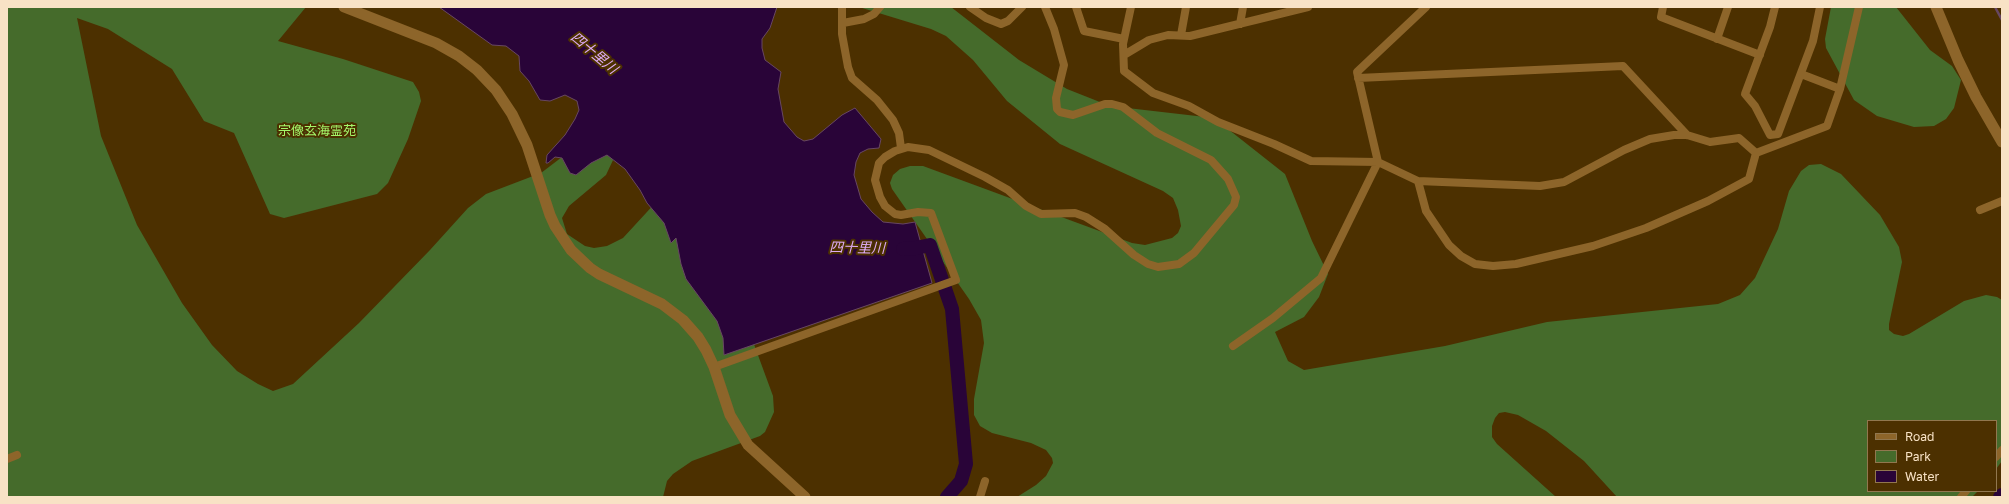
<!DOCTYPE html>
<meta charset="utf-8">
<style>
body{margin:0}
#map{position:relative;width:2009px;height:504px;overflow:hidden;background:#4c3000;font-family:"Golos Text",sans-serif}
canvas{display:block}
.frame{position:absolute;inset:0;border:8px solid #f8e2c5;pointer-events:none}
.legend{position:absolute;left:1867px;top:420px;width:130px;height:72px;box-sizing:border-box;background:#4c3000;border:1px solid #91774f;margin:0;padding:5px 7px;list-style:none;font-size:12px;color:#f8e2c5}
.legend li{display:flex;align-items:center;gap:8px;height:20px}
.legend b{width:20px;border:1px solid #91774f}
</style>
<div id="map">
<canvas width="2009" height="504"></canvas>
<div class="frame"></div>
<ul class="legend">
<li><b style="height:5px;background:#8d652a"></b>Road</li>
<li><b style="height:11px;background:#456b2b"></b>Park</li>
<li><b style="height:11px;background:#290438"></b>Water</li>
</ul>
</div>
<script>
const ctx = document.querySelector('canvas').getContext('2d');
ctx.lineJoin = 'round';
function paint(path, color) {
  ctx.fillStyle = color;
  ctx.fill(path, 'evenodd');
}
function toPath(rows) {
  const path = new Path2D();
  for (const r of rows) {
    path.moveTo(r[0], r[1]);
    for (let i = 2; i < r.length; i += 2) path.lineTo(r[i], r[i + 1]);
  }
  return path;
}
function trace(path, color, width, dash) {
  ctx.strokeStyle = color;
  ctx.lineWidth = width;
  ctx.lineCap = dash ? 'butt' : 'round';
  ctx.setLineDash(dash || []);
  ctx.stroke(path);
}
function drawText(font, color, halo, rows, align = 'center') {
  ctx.font = font + ' "Golos Text","Noto Sans JP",sans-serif';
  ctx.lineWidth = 4;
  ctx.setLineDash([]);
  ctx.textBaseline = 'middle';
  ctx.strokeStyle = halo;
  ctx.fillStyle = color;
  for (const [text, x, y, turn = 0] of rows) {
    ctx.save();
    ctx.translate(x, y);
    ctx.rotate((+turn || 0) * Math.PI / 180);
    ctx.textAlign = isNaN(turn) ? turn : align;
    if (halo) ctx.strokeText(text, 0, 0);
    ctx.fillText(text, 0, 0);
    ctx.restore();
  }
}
const green = toPath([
 [7,7,306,7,278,41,343,59,413,82,419,92,421,101,408,139,388,183,377,194,284,218,270,214,234,133,204,121,172,69,108,29,77,18,101,136,137,225,182,303,212,345,237,371,258,384,273,391,293,384,359,323,430,250,468,208,486,194,541,173,562,157,587,143,614,158,606,175,569,206,562,218,567,234,585,246,594,248,607,246,623,238,681,175,748,328,773,396,774,412,765,432,760,436,692,461,673,474,667,481,663,497,7,497],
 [859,7,951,7,1019,60,1067,89,1110,106,1214,118,1285,174,1312,241,1328,274,1319,297,1304,317,1275,332,1288,361,1304,370,1445,346,1547,322,1718,304,1740,295,1755,278,1778,229,1789,191,1801,171,1809,165,1821,164,1841,174,1880,215,1899,247,1902,262,1889,324,1889,330,1894,334,1903,336,1909,334,1964,301,1986,295,1997,297,2002,300,2002,461,1996,469,1996,421,1868,421,1868,491,1978,491,1972,497,1617,497,1584,461,1546,431,1518,415,1505,412,1499,413,1495,418,1492,426,1492,437,1497,444,1556,497,1017,497,1036,485,1046,476,1053,463,1052,458,1046,450,1031,443,992,433,980,426,974,415,974,399,984,343,981,320,969,299,892,189,890,183,893,175,900,169,910,166,923,166,1132,243,1145,245,1172,238,1178,233,1181,226,1178,210,1173,198,1163,191,1060,144,1007,101,973,60,946,36,931,29],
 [1831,7,1896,7,1930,50,1952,66,1961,80,1954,108,1946,119,1934,126,1914,127,1877,116,1854,100,1826,48,1825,39]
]);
const water = toPath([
 [439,7,777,7,770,28,762,39,762,48,765,60,781,72,778,89,784,122,797,137,804,141,813,139,842,115,855,108,881,139,879,148,868,149,860,153,856,162,854,175,861,199,872,212,883,222,903,224,915,222,932,283,724,355,723,338,717,321,686,279,681,264,676,238,671,243,664,223,647,203,640,190,625,169,607,155,591,163,576,175,570,173,562,158,555,157,548,163,546,163,547,155,565,135,575,119,579,110,577,101,565,95,550,101,540,100,529,81,520,71,519,56,506,46,492,45,439,7]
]);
const stream = toPath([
 [1995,7,2002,20]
]);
const river = toPath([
 [903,249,916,248,930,245,952,309,966,464,961,481,947,497],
 [2000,497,2002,495]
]);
const street = toPath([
 [842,7,842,34,848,67,852,78,877,100,893,120,899,133,901,148],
 [970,7,986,18,1001,24,1008,21,1022,7],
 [1076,7,1084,31,1124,39],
 [1131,7,1123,44,1124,71,1153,93,1189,106,1218,122,1274,144,1311,161,1378,162,1418,181,1540,186,1564,182,1624,150,1650,139,1674,135,1687,135,1710,142,1739,138,1756,153],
 [1663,7,1661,17,1760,55],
 [1775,7,1770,27,1745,94,1755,106,1770,135,1778,134,1813,41,1820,7],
 [843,23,864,19,874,14,880,7],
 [1240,24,1243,7],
 [1181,35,1186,7],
 [1717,39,1728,7],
 [1124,55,1149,40,1168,35,1190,36,1308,7],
 [1801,74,1840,89],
 [1358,78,1623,66,1687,135],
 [1756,153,1827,126,1840,89,1859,7],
 [1418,181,1426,211,1449,245,1461,256,1475,264,1493,266,1516,264,1593,246,1646,228,1708,201,1749,179,1756,153],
 [1980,210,2002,201],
 [1233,346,1273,318,1321,278,1378,162,1357,72,1426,7],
 [714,367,956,280,931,213,918,212,901,215,895,214,885,206,880,197,875,180,879,163,885,157,895,151,908,147,929,150,985,177,1008,190,1026,206,1041,214,1075,213,1086,217,1105,229,1134,255,1148,264,1158,267,1179,264,1194,253,1234,205,1236,197,1228,179,1211,160,1157,133,1123,107,1112,104,1105,104,1073,115,1060,112,1057,109,1056,98,1064,65,1054,29,1045,7],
 [1996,457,2002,450],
 [7,459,17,455],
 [980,497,985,481],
 [1961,497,1966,491]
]);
const secondary = toPath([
 [344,7,436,43,459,56,477,70,496,90,512,114,527,145,550,215,555,226,571,250,590,268,599,274,662,304,683,320,698,337,706,350,714,367,730,415,748,445,805,497],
 [1936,7,1958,60,1976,97,2002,142]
]);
const parkNames = [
 ["宗像玄海霊苑",317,131]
];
const waterNames = [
 ["四十里川",594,53,40],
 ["四十里川",857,248,1]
];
paint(green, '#456b2b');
paint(water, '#290438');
trace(water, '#674762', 1);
trace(stream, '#674762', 2.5);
trace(river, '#290438', 14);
trace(street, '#8d652a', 8);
trace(secondary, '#8d652a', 11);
drawText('13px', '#a3f66a', '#4c3000', parkNames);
drawText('italic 14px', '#ddabf5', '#4c3000', waterNames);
</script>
